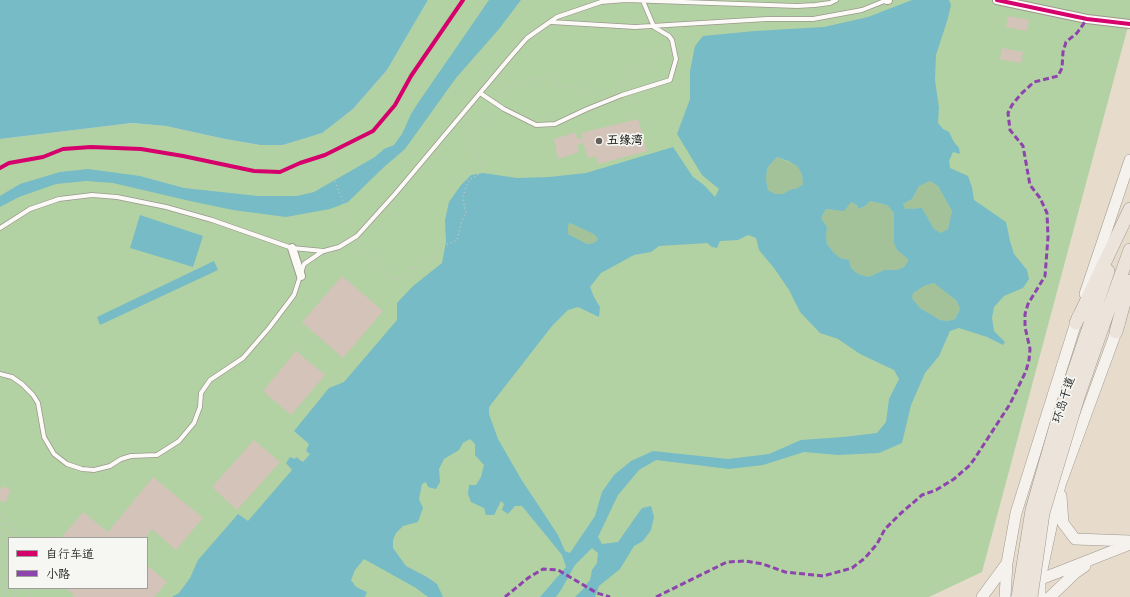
<!DOCTYPE html>
<meta charset="utf-8">
<style>
body{margin:0}
#map{position:relative;width:1130px;height:597px;overflow:hidden;background:#e7dccc;font-family:"Playpen Sans","LXGW WenKai TC",sans-serif}
canvas{display:block}
.legend{position:absolute;left:8px;top:537px;width:140px;height:52px;box-sizing:border-box;background:#f6f6f2;border:1px solid #9f9f9c;margin:0;padding:5px 7px;list-style:none;font-size:12px;color:#1c1c1c}
.legend li{display:flex;align-items:center;gap:8px;height:20px}
.legend b{width:20px;border:1px solid #9f9f9c}
</style>
<div id="map">
<canvas width="1130" height="597"></canvas>
<ul class="legend">
<li><b style="height:5px;background:#d6006c"></b>自行车道</li>
<li><b style="height:5px;background:#8e44ad"></b>小路</li>
</ul>
</div>
<script>
const ctx = document.querySelector('canvas').getContext('2d');
ctx.lineJoin = 'round';
function paint(path, color) {
  ctx.fillStyle = color;
  ctx.fill(path, 'evenodd');
}
function toPath(rows) {
  const path = new Path2D();
  for (const r of rows) {
    path.moveTo(r[0], r[1]);
    for (let i = 2; i < r.length; i += 2) path.lineTo(r[i], r[i + 1]);
  }
  return path;
}
function trace(path, color, width, dash) {
  ctx.strokeStyle = color;
  ctx.lineWidth = width;
  ctx.lineCap = dash ? 'butt' : 'round';
  ctx.setLineDash(dash || []);
  ctx.stroke(path);
}
function drawText(font, color, halo, rows, align = 'center') {
  ctx.font = font + ' "Playpen Sans","LXGW WenKai TC",sans-serif';
  ctx.lineWidth = 3.5;
  ctx.setLineDash([]);
  ctx.textBaseline = 'middle';
  ctx.strokeStyle = halo;
  ctx.fillStyle = color;
  for (const [text, x, y, turn = 0] of rows) {
    ctx.save();
    ctx.translate(x, y);
    ctx.rotate((+turn || 0) * Math.PI / 180);
    ctx.textAlign = isNaN(turn) ? turn : align;
    if (halo) ctx.strokeText(text, 0, 0);
    ctx.fillText(text, 0, 0);
    ctx.restore();
  }
}
const green = toPath([
 [428,0,1130,0,1130,19,982,572,929,597,0,597,0,139,132,123,166,126,225,139,260,145,283,145,321,133,353,109,387,70],
 [9,538,147,538,147,588,9,588]
]);
const forest = toPath([
 [777,157,797,166,802,174,803,184,798,188,789,190,783,194,775,194,768,190,766,180,767,168],
 [930,181,938,186,952,211,948,229,941,233,934,229,922,208,905,209,903,204,912,199,919,186],
 [870,201,887,205,894,213,894,243,897,250,909,260,904,267,897,270,884,270,869,277,858,274,851,268,849,260,840,258,833,252,827,244,826,237,827,227,821,218,826,209,832,210,851,202,857,205,858,209,865,206],
 [570,223,595,234,598,239,594,243,587,244,568,234,568,225],
 [935,283,957,301,960,309,955,319,948,321,940,320,920,308,912,298,912,293,924,286]
]);
const water = toPath([
 [0,0,428,0,387,70,353,109,322,133,283,145,260,145,225,139,166,126,132,123,0,139],
 [489,0,521,0,499,29,456,78,405,149,384,167,348,202,330,209,286,217,233,210,190,201,113,183,86,181,56,184,19,197,0,207,0,196,20,184,60,172,88,169,140,176,184,188,258,196,297,196,314,192,375,157,384,149,394,145,402,134,411,114,418,103],
 [912,0,949,0,951,5,948,18,936,55,935,80,939,108,938,123,943,129,949,132,954,142,959,148,960,154,953,152,949,161,950,168,968,176,972,187,974,200,1006,222,1010,241,1014,254,1027,270,1029,279,1023,288,1004,296,994,307,992,318,994,331,1005,342,1003,345,987,337,959,328,950,331,939,356,925,373,911,405,902,443,879,453,838,455,804,452,763,465,729,469,656,460,639,470,618,495,598,537,602,544,618,542,642,508,651,506,654,517,651,530,643,541,634,546,620,569,599,586,595,597,575,597,583,589,590,580,592,570,597,563,598,553,592,548,575,565,561,590,556,597,540,597,566,567,562,555,522,506,515,506,508,514,502,510,504,504,501,501,494,515,486,515,484,508,471,502,468,494,469,485,476,485,481,477,484,465,475,455,475,444,470,439,463,443,459,450,444,459,439,469,440,482,436,489,428,487,426,482,422,484,419,499,423,508,418,522,403,526,396,533,393,540,393,548,406,566,427,577,437,584,443,597,428,597,416,588,364,559,355,570,351,580,356,587,367,592,365,597,172,597,179,593,190,578,198,560,238,514,248,521,292,470,286,463,290,457,295,459,296,457,303,462,310,454,306,451,309,444,294,431,329,388,344,382,397,320,397,303,413,286,442,263,446,242,445,220,449,202,461,185,471,175,483,173,517,178,549,177,586,173,673,147,693,177,704,185,715,197,719,189,702,175,677,134,690,99,690,71,695,46,703,36,755,31,824,27,868,17],
 [777,157,788,161,797,166,802,174,803,184,798,188,789,190,783,194,775,194,768,190,766,180,767,168],
 [930,181,938,186,952,211,948,229,941,233,934,229,922,208,905,209,903,204,912,199,919,186],
 [870,201,887,205,894,213,894,243,897,250,909,260,904,267,897,270,884,270,869,277,858,274,851,268,849,260,840,258,833,252,827,244,826,237,827,227,821,218,826,209,844,211,851,202,857,205,858,209,865,206],
 [570,223,594,234,598,239,594,243,587,244,568,234,568,225],
 [748,235,756,238,759,250,774,268,789,290,800,312,820,333,838,339,860,354,894,370,899,379,889,399,886,422,877,433,843,437,801,440,769,454,728,459,653,451,631,461,614,475,602,492,595,516,570,553,565,551,558,535,521,479,498,439,489,414,489,407,552,326,568,310,578,307,599,317,600,307,594,297,590,287,601,273,634,255,651,252,659,246,707,243,712,247,717,248,720,241,738,240],
 [934,283,957,301,960,309,955,319,948,321,940,320,920,308,912,298,913,293,924,286],
 [140,215,203,236,193,267,130,248],
 [214,261,218,270,100,325,97,317]
]);
const building = toPath([
 [1008,16,1029,20,1027,31,1006,27],
 [1002,48,1023,52,1021,63,1000,59],
 [638,119,647,151,598,164,596,156,588,158,583,143,577,145,579,152,558,159,554,139,576,132,577,139,583,138,581,133],
 [342,276,383,311,343,358,302,322],
 [296,351,325,375,291,415,263,391],
 [254,440,280,462,237,510,212,487],
 [153,477,203,518,176,550,152,529,145,538,61,538,83,512,108,532],
 [3,486,11,490,5,503,0,500,0,489,1,490],
 [147,565,167,582,154,597,73,597,74,595,65,588,147,588]
]);
const path = toPath([
 [497,97,512,86,540,77,549,80,561,87,576,86,586,93,595,95,612,92,621,84,623,78,640,69,651,61,659,43,666,41],
 [325,155,332,175,355,230],
 [360,241,372,263,392,278,399,279,410,269,425,267,436,256,439,248,457,240,461,224,466,212,463,199,465,190,469,180,478,175,481,168,475,139,480,119,489,105],
 [0,514,4,515,18,538],
 [0,524,1,526,7,521],
 [0,534,4,531,8,537,14,532],
 [0,542,3,540,7,546,9,544],
 [0,549,0,550],
 [0,558,5,554,9,559],
 [0,560,9,573],
 [0,570,2,573],
 [0,581,9,575],
 [0,583,6,592,1,596,2,597],
 [12,588,14,591,17,588],
 [29,588,30,597],
 [14,597,22,591,20,588]
]);
const service = toPath([
 [551,22,635,27,767,19,813,19,862,10,887,0],
 [480,93,504,109,536,125,555,124,587,109,622,95,670,80,676,59,672,40,669,36,654,27,643,1],
 [0,228,30,209,59,199,92,195,117,197,166,207,212,220,292,248,324,251,339,247,357,236,395,194,512,55,527,38,557,17,601,2,626,0,797,6,815,5,830,3,836,0],
 [0,374,12,377,22,384,33,395,38,403,44,437,54,454,67,464,82,469,94,470,110,466,121,459,131,456,157,455,179,441,194,423,200,407,201,393,210,380,243,358,269,328,294,295,304,264,323,251]
]);
const minor = toPath([
 [887,0,888,0],
 [997,0,1087,19,1130,24],
 [292,248,301,276]
]);
const secondary = toPath([
 [1085,294,1130,160],
 [1061,496,1063,523,1075,539,1130,541],
 [1036,581,1130,544],
 [982,597,1007,563],
 [1005,597,1007,563,1016,513,1078,316],
 [1040,597,1040,579,1060,485,1119,324],
 [1050,597,1075,573,1085,566]
]);
const trunk = toPath([
 [1076,323,1130,209],
 [1090,324,1108,271],
 [1102,328,1130,250],
 [1116,332,1130,281]
]);
const trunkBridge = toPath([
 [1018,597,1032,510,1058,419,1090,324],
 [1031,597,1043,513,1078,397,1102,328]
]);
const quiet = toPath([
 [505,597,528,578,543,569,558,570,597,593,610,597],
 [656,597,727,562,745,561,763,564,785,572,823,576,852,568,865,558,877,544,885,529,900,514,922,495,936,490,954,479,970,465,975,458,1010,404,1026,371,1029,360,1030,349,1025,327,1025,314,1028,304,1045,276,1048,237,1047,213,1040,198,1030,185,1023,146,1010,130,1008,113,1012,105,1021,94,1034,82,1058,76,1062,68,1063,52,1066,42,1077,33,1087,19]
]);
const cycleway = toPath([
 [997,0,1087,19,1130,24],
 [0,168,9,163,43,157,63,149,91,147,141,149,183,156,254,171,280,172,300,163,325,155,373,131,395,105,411,76,463,0]
]);
const markers = [
 [599,141,4,"#635f5a"]
];
const poiNames = [
 ["五缘湾",607,141]
];
const streetNames = [
 ["环岛干道",1064,400,-72]
];
paint(green, '#b3d2a3');
paint(forest, '#a4c299');
paint(water, '#76bbc6');
paint(building, '#d4c3b9');
trace(service, '#9d978e', 5.5);
trace(minor, '#9d978e', 10);
trace(secondary, '#9d978e', 12);
trace(trunk, '#9d978e', 14);
trace(path, '#c6c3bf', 1.5, [1, 3]);
trace(service, '#fbfaf7', 4);
trace(minor, '#fbfaf7', 8);
trace(secondary, '#f5f1ec', 11);
trace(trunk, '#ece4da', 13);
trace(trunkBridge, '#9d978e', 14, []);
trace(trunkBridge, '#ece4da', 13);
trace(quiet, '#8e44ad', 3, [6, 3]);
trace(cycleway, '#d6006c', 4);
for (const [x, y, r, color] of markers) {
  const dot = new Path2D();
  dot.arc(x, y, r, 0, 2 * Math.PI);
  ctx.fillStyle = color;
  ctx.fill(dot);
  trace(dot, '#f6f6f2', 1.5);
}
drawText('bold 12px', '#1c1c1c', '#f6f6f2', poiNames, 'left');
drawText('12px', '#1c1c1c', '#f6f6f2', streetNames);
</script>
